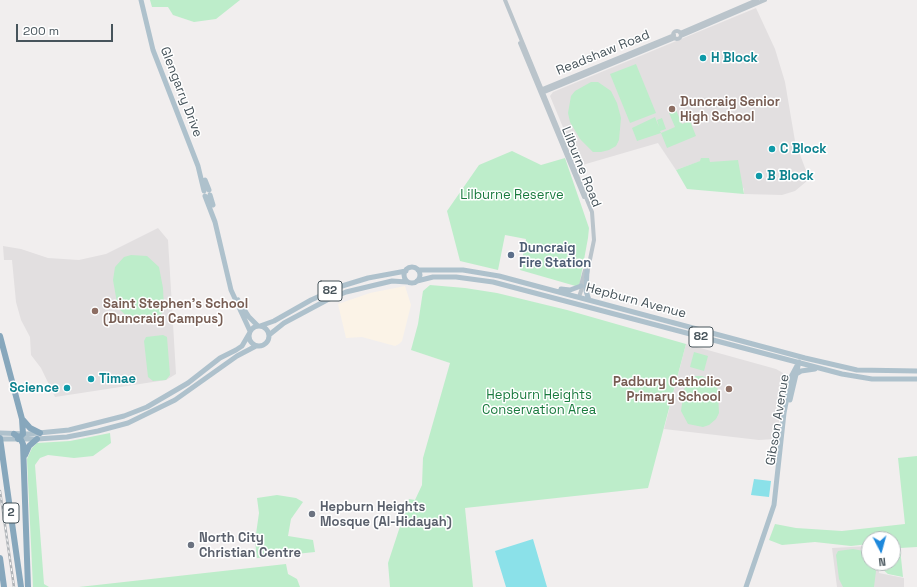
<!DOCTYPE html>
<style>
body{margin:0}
#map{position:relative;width:917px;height:587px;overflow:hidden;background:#f1eeee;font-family:"Space Grotesk",sans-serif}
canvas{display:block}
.north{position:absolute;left:861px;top:531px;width:40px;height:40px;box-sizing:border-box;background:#fff;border:1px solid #b5bbbd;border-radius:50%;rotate:174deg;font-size:11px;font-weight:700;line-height:16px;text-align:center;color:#47545b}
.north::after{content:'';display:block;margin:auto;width:14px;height:18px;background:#1e88db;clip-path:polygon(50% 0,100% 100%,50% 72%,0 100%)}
.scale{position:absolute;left:16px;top:24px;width:97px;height:18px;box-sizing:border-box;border:2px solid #47545b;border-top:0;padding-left:5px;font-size:12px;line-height:14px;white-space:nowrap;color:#47545b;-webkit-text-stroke:3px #fff;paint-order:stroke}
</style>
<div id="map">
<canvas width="917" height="587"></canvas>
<div class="north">N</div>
<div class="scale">200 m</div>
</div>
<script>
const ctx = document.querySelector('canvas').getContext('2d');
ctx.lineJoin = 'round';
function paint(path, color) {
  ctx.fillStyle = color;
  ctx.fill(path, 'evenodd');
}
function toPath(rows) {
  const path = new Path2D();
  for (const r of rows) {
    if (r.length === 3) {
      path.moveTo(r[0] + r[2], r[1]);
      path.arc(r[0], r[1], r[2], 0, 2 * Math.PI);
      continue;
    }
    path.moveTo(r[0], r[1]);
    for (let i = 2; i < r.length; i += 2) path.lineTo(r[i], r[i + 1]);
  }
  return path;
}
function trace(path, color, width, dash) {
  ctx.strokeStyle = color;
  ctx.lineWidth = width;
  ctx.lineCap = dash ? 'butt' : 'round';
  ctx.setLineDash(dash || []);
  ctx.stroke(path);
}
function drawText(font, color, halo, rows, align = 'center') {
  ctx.font = font + ' "Space Grotesk",sans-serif';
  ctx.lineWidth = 3;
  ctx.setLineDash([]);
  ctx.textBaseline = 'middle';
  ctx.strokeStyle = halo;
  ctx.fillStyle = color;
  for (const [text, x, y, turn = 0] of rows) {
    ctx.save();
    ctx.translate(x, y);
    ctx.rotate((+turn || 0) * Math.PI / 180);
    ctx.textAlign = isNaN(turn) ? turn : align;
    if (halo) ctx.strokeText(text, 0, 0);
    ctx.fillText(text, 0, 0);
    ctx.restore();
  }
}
const commercial = toPath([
 [405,286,411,305,402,341,399,344,395,346,362,337,346,338,338,304,370,293]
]);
const education = toPath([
 [756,8,775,49,785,82,795,141,808,176,807,181,795,191,782,195,744,194,744,189,741,185,709,162,701,159,701,161,676,170,658,143,579,166,550,96,553,92],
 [158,228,168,240,176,374,166,380,55,397,41,368,31,355,30,337,21,320,16,302,12,260,4,260,3,246,21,249,48,258,79,260,106,254],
 [686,344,776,369,783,373,785,380,777,436,774,439,759,440,664,429],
 [869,546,869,563,878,563,879,573,904,578,904,587,837,587,832,548]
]);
const green = toPath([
 [150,0,240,0,216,19,194,22,173,15,168,7,152,7],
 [636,64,656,113,630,123,610,74],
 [591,82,598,82,611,91,617,103,621,118,619,140,616,146,609,150,601,152,593,152,580,139,570,122,568,113,571,96,575,91],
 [676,110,682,124,690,121,696,136,667,148,661,133,637,141,632,128,655,117,659,127,657,120,662,118,666,129,660,131,661,133,675,127,669,113],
 [512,151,541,165,565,158,589,228,588,238,579,287,520,270,526,239,505,235,498,270,460,261,447,211,479,165],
 [701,158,709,158,710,162,738,160,744,194,687,189,676,170,700,161],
 [131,255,147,256,159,267,163,288,164,309,159,318,151,321,136,322,131,320,119,309,117,303,113,280,115,267,124,257],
 [430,285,465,288,497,293,567,310,686,344,648,488,465,508,473,587,390,587,388,563,409,499,415,500,422,485,423,458,450,363,411,350,418,324,423,291],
 [163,335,167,337,170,375,166,380,153,381,148,377,144,341,146,337],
 [694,352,708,356,704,371,690,367],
 [696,376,702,376,712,381,717,386,718,393,719,413,716,419,709,425,703,427,688,424,681,411,685,384,689,378],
 [110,433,111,443,93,456,74,458,48,455,40,458,35,465,44,584,49,587,33,587,27,459,32,448,37,443,70,441],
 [917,456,917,547,900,548,903,577,888,574,880,567,880,563,893,563,893,539,869,539,869,544,851,546,815,542,782,545,769,540,775,524,796,528,842,531,905,524,898,458],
 [277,495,296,498,303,502,291,519,288,536,313,540,315,552,257,558,255,541,259,513,257,498],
 [853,549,869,552,869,563,874,563,876,571,874,587,843,587,839,579,836,555,838,551],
 [286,564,288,574,297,579,300,587,79,587]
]);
const water = toPath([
 [754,479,771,481,769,497,751,495],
 [533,539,547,587,506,587,495,551]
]);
const minor = toPath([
 [505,0,592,212,594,240,587,274],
 [677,35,4],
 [680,33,757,0],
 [681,36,765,0],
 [520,43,584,197],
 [540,90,674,35],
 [542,93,675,38],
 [581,285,585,270],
 [579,297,584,282]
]);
const major = toPath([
 [141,0,153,50,198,166,204,191],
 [205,180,209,190],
 [210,195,213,205],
 [205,196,215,222,231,290,250,331],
 [412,275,8],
 [418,270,463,270,499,276,805,358,857,370,917,371],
 [587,271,586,291,589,300],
 [417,281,433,277,456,277,493,282,842,374,872,379,917,379],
 [561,289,570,290,581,286],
 [238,300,249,317,258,326],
 [259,336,10],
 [260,326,274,321,311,300,342,286,368,278,406,271],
 [269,335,284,323,327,300,346,292,392,281,407,282],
 [796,374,801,371,815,369],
 [790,400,798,366],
 [0,433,28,434,69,430,124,416,147,407,188,383,220,358,236,350,242,346,249,334],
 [0,439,37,439,67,437,98,431,128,423,175,400,237,356,256,346],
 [746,587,774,505,784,413,791,377,799,362]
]);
const highway = toPath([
 [0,336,22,419,23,434,18,439],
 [23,420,30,428,40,433],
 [14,434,20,438,23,444,28,587],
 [0,438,21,587],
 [25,455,29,446,37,439],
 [0,558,4,587]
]);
const rail = toPath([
 [0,491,14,587]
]);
const markers = [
 [703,58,4,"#0f9aa8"],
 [672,109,4,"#8d6e63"],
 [772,149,4,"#0f9aa8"],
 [759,176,4,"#0f9aa8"],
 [511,255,4,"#5c6f8a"],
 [95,311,4,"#8d6e63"],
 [91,379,4,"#0f9aa8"],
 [67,388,4,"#0f9aa8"],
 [729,389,4,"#8d6e63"],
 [312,514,4,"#6b7280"],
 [191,545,4,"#6b7280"]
];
const shields = [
 [330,291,24],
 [701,337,24],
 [11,513,16]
];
const shieldNames = [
 ["82",330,291],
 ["82",701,337],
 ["2",11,513]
];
const streetNames = [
 ["Readshaw Road",603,53,-22],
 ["Glengarry Drive",181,92,69],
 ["Lilburne Road",581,167,68],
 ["Hepburn Avenue",636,301,15],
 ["Gibson Avenue",778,420,-81]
];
const cultureNames = [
 ["H Block",711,58],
 ["C Block",780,149],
 ["B Block",767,176],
 ["Timae",99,379],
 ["Science",59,388,"right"]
];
const educationNames = [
 ["Duncraig Senior",680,102],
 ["High School",680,117],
 ["Saint Stephen's School",103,304],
 ["(Duncraig Campus)",103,319],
 ["Padbury Catholic",721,382,"right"],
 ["Primary School",721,397,"right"]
];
const parkNames = [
 ["Lilburne Reserve",512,195],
 ["Hepburn Heights",539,395],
 ["Conservation Area",539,410]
];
const serviceNames = [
 ["Duncraig",519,248],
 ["Fire Station",519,263]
];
const worshipNames = [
 ["Hepburn Heights",320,507],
 ["Mosque (Al-Hidayah)",320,522],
 ["North City",199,538],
 ["Christian Centre",199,553]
];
paint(commercial, '#fbf3e7');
paint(education, '#e2dfe0');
paint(green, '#bdedca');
paint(water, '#8be1e9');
trace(minor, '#bac4cb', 4);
trace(major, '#aec1cc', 5);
trace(highway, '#87a7bc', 6);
trace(rail, '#b0b4b8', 2.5);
trace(rail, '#fff', 1, [3]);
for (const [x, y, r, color] of markers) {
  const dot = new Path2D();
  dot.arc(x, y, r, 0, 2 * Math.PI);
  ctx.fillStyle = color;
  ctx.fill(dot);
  trace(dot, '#fff', 1.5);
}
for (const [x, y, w] of shields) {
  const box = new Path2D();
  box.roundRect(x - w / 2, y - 10, w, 20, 3);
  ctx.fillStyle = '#fff';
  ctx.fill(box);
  trace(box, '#47545b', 1);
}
drawText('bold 12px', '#47545b', null, shieldNames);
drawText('13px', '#47545b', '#fff', streetNames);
drawText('bold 13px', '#0d838f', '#fff', cultureNames, 'left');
drawText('bold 13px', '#785e54', '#fff', educationNames, 'left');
drawText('13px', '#197a3e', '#fff', parkNames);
drawText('bold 13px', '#4e5e75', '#fff', serviceNames, 'left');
drawText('bold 13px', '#5b616d', '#fff', worshipNames, 'left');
</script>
